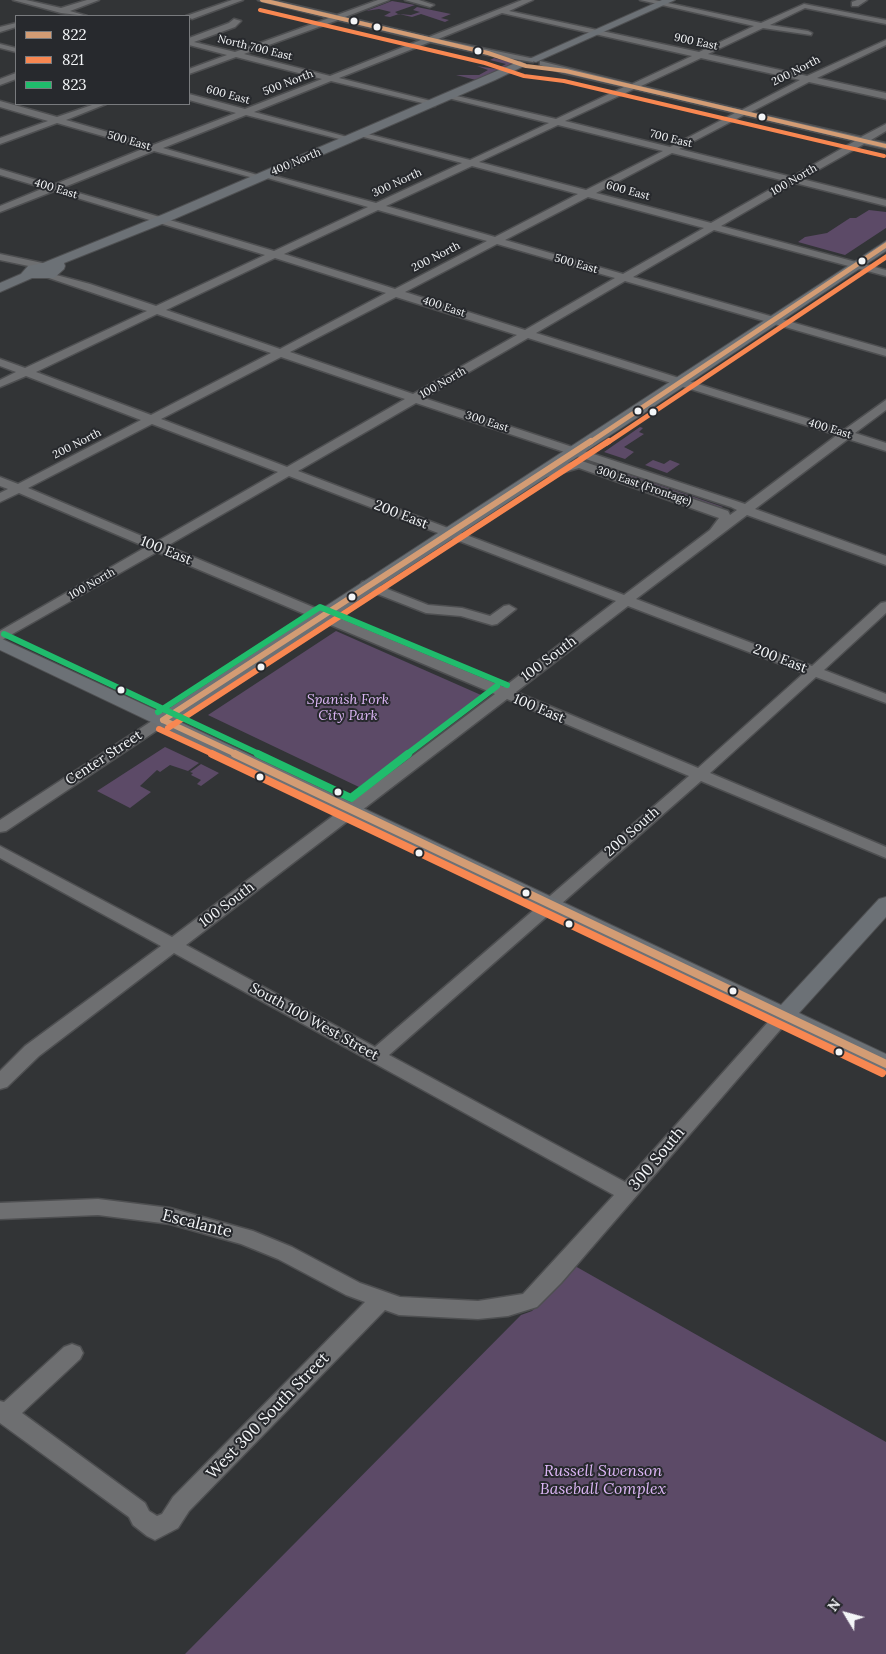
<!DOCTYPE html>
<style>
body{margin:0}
#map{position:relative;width:886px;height:1654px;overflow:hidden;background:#323436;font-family:Lora,serif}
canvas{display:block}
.legend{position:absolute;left:15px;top:15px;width:175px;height:90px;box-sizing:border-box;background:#27292d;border:1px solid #797b7e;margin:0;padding:6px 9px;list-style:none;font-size:15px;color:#f3f5f7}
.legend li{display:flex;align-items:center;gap:10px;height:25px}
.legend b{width:25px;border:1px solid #797b7e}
.north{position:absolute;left:821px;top:1589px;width:50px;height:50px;-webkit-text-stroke:4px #27292d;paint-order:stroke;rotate:307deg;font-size:14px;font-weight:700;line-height:20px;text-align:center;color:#f3f5f7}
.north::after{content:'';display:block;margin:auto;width:18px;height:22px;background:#f3f5f7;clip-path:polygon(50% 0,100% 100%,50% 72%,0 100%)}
</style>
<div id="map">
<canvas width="886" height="1654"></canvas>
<ul class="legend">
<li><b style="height:6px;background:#d39c74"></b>822</li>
<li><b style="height:6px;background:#f88751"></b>821</li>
<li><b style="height:6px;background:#20bc6c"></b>823</li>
</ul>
<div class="north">N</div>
</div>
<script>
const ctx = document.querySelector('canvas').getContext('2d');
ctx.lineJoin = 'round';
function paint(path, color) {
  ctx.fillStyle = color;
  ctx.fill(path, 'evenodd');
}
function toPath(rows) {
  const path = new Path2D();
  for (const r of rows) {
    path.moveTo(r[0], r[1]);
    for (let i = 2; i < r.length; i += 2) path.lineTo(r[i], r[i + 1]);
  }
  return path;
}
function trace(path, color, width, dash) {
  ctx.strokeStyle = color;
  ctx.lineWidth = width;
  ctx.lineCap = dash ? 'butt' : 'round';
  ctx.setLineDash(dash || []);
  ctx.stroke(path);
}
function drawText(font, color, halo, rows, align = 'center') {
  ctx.font = font + ' Lora,serif';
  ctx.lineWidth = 4;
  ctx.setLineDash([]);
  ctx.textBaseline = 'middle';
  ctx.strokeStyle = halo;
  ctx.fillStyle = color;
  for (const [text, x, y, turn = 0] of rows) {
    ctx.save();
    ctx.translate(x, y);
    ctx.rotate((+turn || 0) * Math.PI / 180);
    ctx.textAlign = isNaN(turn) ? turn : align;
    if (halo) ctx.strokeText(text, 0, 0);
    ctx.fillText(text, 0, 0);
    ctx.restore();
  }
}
const green = toPath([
 [392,1,415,5,395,12,398,14,411,15,420,12,413,10,417,7,451,14,441,18,449,20,445,22,421,14,412,17,399,14,390,17,384,16,391,12,379,9,366,11],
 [494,58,513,63,476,80,456,75,479,75,488,70,477,66,496,69,506,64,490,60],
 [869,210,886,212,886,228,845,255,798,242,805,237,827,233,850,218,856,218],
 [640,427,643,428,639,432,644,434,624,447,634,452,625,459,604,452],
 [653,460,664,464,670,460,680,464,667,473,645,465],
 [586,463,601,465,723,507,719,509],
 [336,631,481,695,481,696,359,787,208,715],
 [165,747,199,763,188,771,170,765,160,772,157,770,140,786,151,792,130,808,97,791],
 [201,764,219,773,201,786,197,784,201,780,191,775,193,773,190,772],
 [575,1266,886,1442,886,1654,185,1654,521,1315,532,1311]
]);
const minor = toPath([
 [13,0,26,0,61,8,87,0,99,0,70,11,87,16,61,13,13,0],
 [232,0,243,0,192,19,186,16,232,0],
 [258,0,272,0,337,15,378,0,389,0,345,17,429,37,522,0,533,0,509,11,699,52,754,26,640,0,654,0,761,23,804,4,886,20,886,24,805,8,770,25,808,31,812,33,811,35,763,28,708,54,807,76,886,40,886,45,817,78,886,93,886,99,809,82,751,112,861,137,886,124,886,131,871,140,886,143,886,149,864,144,802,179,886,200,886,206,795,183,721,226,886,270,886,276,714,230,633,277,886,349,886,356,625,281,536,333,844,430,886,400,886,410,855,433,886,443,886,451,848,439,755,509,886,556,886,565,747,515,636,599,812,666,881,603,886,602,886,613,824,670,886,694,886,703,816,677,710,773,886,847,886,858,701,781,389,1055,625,1182,778,1011,784,1009,790,1011,793,1015,561,1283,537,1307,508,1316,478,1319,399,1315,385,1310,189,1511,178,1528,155,1540,147,1536,133,1525,129,1517,0,1423,0,1401,4,1402,64,1347,72,1344,80,1347,83,1353,80,1359,22,1413,145,1503,149,1511,157,1516,162,1514,173,1497,365,1302,346,1295,278,1259,241,1244,170,1224,98,1215,0,1219,0,1203,98,1199,170,1208,253,1231,292,1247,360,1283,400,1297,478,1301,523,1294,614,1195,174,953,39,1056,7,1087,0,1089,0,1071,25,1046,161,946,0,858,0,846,172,937,495,694,157,552,0,641,0,631,146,547,19,493,0,502,0,493,8,489,0,486,0,477,18,484,141,420,26,376,0,387,0,380,16,372,0,366,0,359,25,368,147,311,40,275,45,272,90,284,156,306,265,255,54,191,0,212,0,206,44,188,0,175,0,169,53,185,145,148,57,123,0,144,0,138,48,121,0,107,0,101,57,117,95,104,106,104,66,120,153,145,236,113,189,100,189,94,245,109,322,79,236,57,189,74,189,69,227,55,189,45,189,38,229,23,234,19,241,21,235,27,194,42,235,52,329,18,258,0],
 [502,13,692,56,632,84,540,61,540,65,563,73,624,87,556,119,448,94,448,98,549,123,470,160,360,132,360,136,462,163,376,203,264,173,264,177,368,207,274,251,62,188,154,151,261,180,261,176,163,148,246,115,351,142,351,138,254,112,331,81,435,106,435,102,339,78,430,42,488,55,533,62,533,58,530,58,438,39,502,13],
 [338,20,421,40,330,76,244,54,338,20],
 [701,58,800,80,742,110,641,86,701,58],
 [634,89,735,113,670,147,565,121,634,89],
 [744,115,855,141,792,177,679,149,744,115],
 [558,125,663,151,586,190,479,162,558,125],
 [672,153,785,181,711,223,596,193,672,153],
 [472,166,578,194,495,237,386,206,472,166],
 [588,197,704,228,623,274,505,240,588,197],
 [378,210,487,241,395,289,284,254,378,210],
 [497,244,615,278,525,330,405,292,497,244],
 [275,258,386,293,280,349,166,310,275,258],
 [396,297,517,335,413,394,290,352,396,297],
 [157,314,271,353,151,415,36,372,157,314],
 [528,338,837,435,745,504,424,398,528,338],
 [281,357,405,399,287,467,161,419,281,357],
 [416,403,731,507,737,510,730,515,728,511,579,460,535,472,533,475,535,478,539,479,579,468,719,518,710,530,624,595,298,471,416,403],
 [152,424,278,472,156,542,28,488,152,424],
 [289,476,616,601,504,687,167,546,289,476],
 [628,606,804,673,698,768,516,692,628,606],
 [507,699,689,776,375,1047,186,945,507,699],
 [405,0,419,0,434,5,430,7,405,0],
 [857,0,867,0,858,6,852,6,852,2,857,0],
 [16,23,16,27,0,32,0,27,16,23],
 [0,44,16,48,16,52,0,48,0,44],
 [16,73,16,79,0,85,0,79,16,73],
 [0,254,47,264,48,266,43,269,0,260,0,254],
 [367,581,428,605,462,608,490,616,504,606,509,605,516,609,497,624,492,625,461,616,426,613,362,588,360,585,362,582,367,581],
 [163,715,168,717,171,720,168,723,6,831,0,832,0,820,158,717,163,715]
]);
const major = toPath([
 [662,0,675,0,536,62,527,60,662,0],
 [520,61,525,64,524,66,495,80,172,220,64,263,65,266,64,269,54,278,32,278,0,292,0,283,21,274,28,266,43,263,164,214,520,61],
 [886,241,886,251,635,419,176,720,781,1005,879,899,886,897,886,917,799,1013,886,1054,886,1072,0,650,0,638,162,713,886,241]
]);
const bus1Far3 = toPath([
 [262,0,488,53,526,66,566,71,886,146]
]);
const bus1Far2 = toPath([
 [589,443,886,245]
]);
const bus1Far1 = toPath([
 [163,720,591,441],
 [163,720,238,755]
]);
const bus1 = toPath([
 [235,754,886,1064]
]);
const bus2Far3 = toPath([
 [260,10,485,63,524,76,564,81,884,156]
]);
const bus2Far2 = toPath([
 [607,443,886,257]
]);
const bus2Far1 = toPath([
 [168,728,609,441],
 [159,729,215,755]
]);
const bus2 = toPath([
 [212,754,882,1073]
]);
const bus3Far1 = toPath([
 [4,634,261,755],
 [158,712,320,607,507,685],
 [406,755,497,686]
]);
const bus3 = toPath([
 [258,754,351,798,408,754]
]);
const markers = [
 [354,21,4.5,"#f3f5f7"],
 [377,27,4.5,"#f3f5f7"],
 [478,51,4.5,"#f3f5f7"],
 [762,117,4.5,"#f3f5f7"],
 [862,261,4.5,"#f3f5f7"],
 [638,411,4.5,"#f3f5f7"],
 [653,412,4.5,"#f3f5f7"],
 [352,597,4.5,"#f3f5f7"],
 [261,667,4.5,"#f3f5f7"],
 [121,690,4.5,"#f3f5f7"],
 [260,777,4.5,"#f3f5f7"],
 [338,792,4.5,"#f3f5f7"],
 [419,853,4.5,"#f3f5f7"],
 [526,893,4.5,"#f3f5f7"],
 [569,924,4.5,"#f3f5f7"],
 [733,991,4.5,"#f3f5f7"],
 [839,1052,4.5,"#f3f5f7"]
];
const farStreetnames = [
 ["900 East",696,42,12],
 ["North 700 East",255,48,14],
 ["200 North",796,71,-27],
 ["500 North",288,83,-21],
 ["600 East",228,95,15],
 ["700 East",671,139,14],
 ["500 East",129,141,16],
 ["400 North",296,162,-23],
 ["100 North",794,180,-30],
 ["300 North",397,183,-25],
 ["400 East",56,189,17],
 ["600 East",628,191,15],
 ["200 North",436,257,-27],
 ["500 East",576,264,16],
 ["400 East",444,307,18],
 ["100 North",443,383,-30],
 ["300 East",487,422,18],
 ["400 East",830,429,17],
 ["200 North",77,444,-27],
 ["300 East (Frontage)",644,486,19],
 ["100 North",92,584,-30]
];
const streetNames = [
 ["200 East",401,515,21],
 ["100 East",166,551,22],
 ["100 South",549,659,-37],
 ["200 East",780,659,21],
 ["100 East",539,709,23],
 ["Center Street",104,758,-33],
 ["200 South",632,832,-41],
 ["100 South",227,905,-37],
 ["South 100 West Street",314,1022,29]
];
const parkNames = [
 ["Spanish Fork",348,700],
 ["City Park",348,716]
];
const nearStreetnames = [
 ["300 South",657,1159,-50],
 ["Escalante",197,1224,14],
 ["West 300 South Street",268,1416,-46]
];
const nearParknames = [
 ["Russell Swenson",603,1471],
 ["Baseball Complex",603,1489]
];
paint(green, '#5c4a67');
trace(minor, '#4e4f51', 3);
trace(major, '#4e4f51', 2);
paint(minor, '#6e6f71');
paint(major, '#6c7176');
trace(bus1Far3, '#d39c74', 4);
trace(bus1Far2, '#d39c74', 5);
trace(bus1Far1, '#d39c74', 6);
trace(bus1, '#d39c74', 8);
trace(bus2Far3, '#f88751', 4);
trace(bus2Far2, '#f88751', 5);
trace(bus2Far1, '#f88751', 6);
trace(bus2, '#f88751', 8);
trace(bus3Far1, '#20bc6c', 6);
trace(bus3, '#20bc6c', 8);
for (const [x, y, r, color] of markers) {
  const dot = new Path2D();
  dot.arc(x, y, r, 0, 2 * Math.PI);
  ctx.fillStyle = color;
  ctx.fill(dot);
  trace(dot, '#27292d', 2);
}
drawText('11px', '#f3f5f7', '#27292d', farStreetnames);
drawText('14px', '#f3f5f7', '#27292d', streetNames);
drawText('italic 14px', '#dcb6f5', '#27292d', parkNames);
drawText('16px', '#f3f5f7', '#27292d', nearStreetnames);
drawText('italic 16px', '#dcb6f5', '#27292d', nearParknames);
</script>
